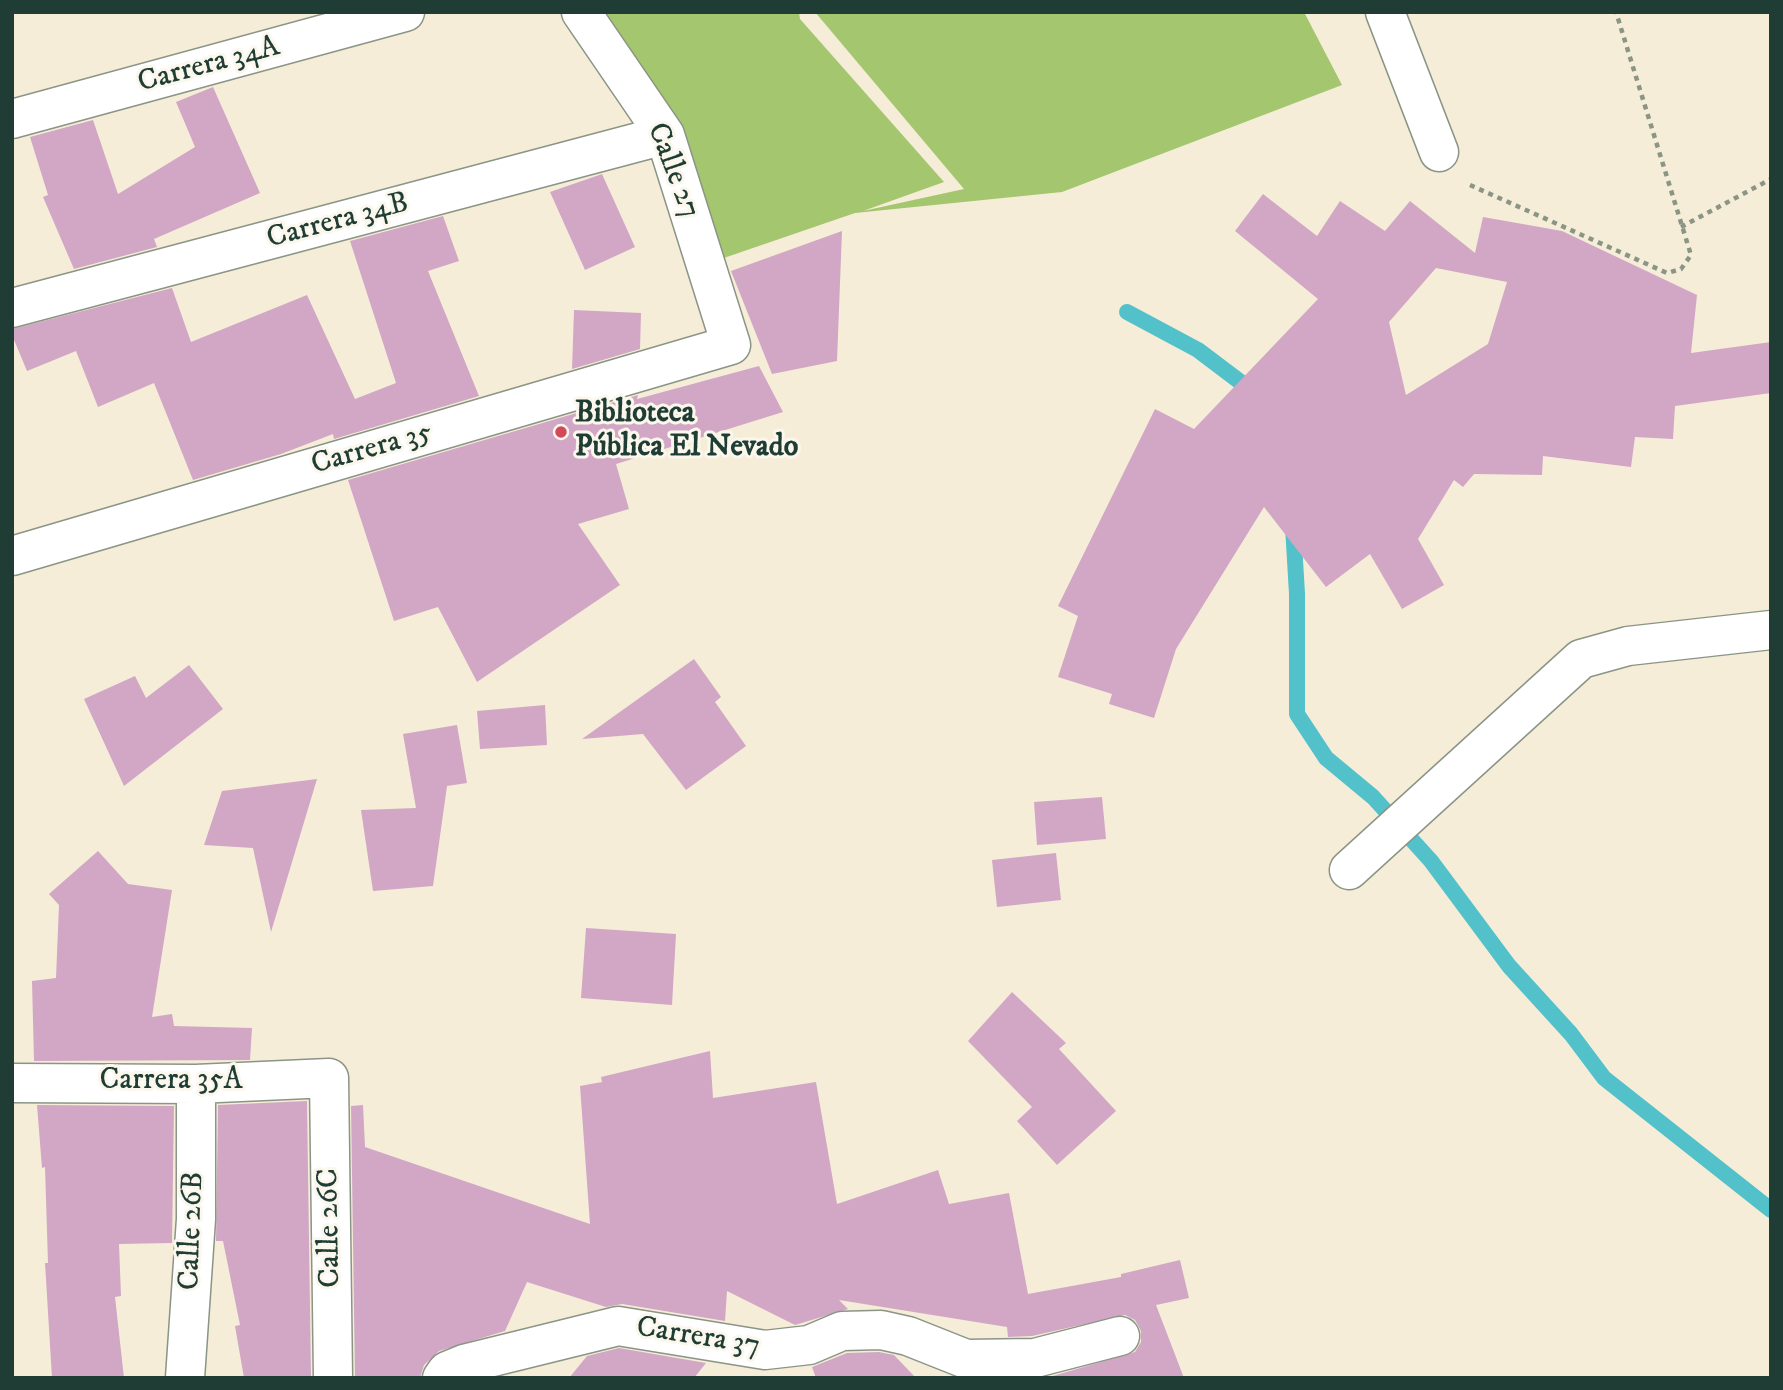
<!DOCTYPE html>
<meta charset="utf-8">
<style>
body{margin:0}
#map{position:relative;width:1783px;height:1390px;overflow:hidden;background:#f5edd8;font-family:"IM FELL DW Pica",serif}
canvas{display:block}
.frame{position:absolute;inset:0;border:14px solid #1f3d34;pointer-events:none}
</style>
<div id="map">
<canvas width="1783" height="1390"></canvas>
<div class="frame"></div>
</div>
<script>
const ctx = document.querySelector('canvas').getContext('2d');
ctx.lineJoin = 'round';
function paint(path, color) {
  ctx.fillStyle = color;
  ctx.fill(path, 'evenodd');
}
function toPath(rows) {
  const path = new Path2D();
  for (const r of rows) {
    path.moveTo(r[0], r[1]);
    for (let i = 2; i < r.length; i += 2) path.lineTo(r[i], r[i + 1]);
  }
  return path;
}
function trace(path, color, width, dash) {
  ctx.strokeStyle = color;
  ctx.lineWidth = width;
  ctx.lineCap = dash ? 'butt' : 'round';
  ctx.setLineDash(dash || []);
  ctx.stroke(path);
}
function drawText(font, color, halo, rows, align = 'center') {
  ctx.font = font + ' "IM FELL DW Pica",serif';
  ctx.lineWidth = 6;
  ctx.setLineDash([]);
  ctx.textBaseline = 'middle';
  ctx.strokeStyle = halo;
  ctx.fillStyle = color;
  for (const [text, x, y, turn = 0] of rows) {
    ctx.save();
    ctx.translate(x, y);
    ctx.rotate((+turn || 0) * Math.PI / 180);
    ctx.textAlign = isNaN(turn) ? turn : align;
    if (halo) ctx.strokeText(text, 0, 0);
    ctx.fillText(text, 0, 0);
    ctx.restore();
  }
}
const green = toPath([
 [591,12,799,12,800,19,944,182,863,211,964,189,815,12,1304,12,1342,85,1062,192,855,213,718,260]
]);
const stream = toPath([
 [1127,312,1198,350,1243,384,1251,396],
 [1293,526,1297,594,1297,714,1326,758,1373,797,1431,861,1509,966,1571,1034,1604,1078,1771,1210]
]);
const building = toPath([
 [213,87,260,193,154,239,157,247,74,269,43,197,48,195,30,137,93,120,118,194,195,147,176,102],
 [602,174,635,247,585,270,550,192],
 [1263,194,1317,236,1340,201,1385,231,1410,201,1475,253,1483,217,1562,231,1697,295,1691,353,1771,342,1771,393,1675,406,1673,439,1635,437,1631,467,1543,456,1542,475,1474,474,1463,487,1454,480,1418,539,1444,585,1402,609,1370,554,1326,587,1264,507,1176,649,1154,718,1109,704,1112,694,1058,677,1078,616,1058,606,1155,409,1194,429,1318,299,1235,231],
 [1436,268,1507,282,1488,344,1406,395,1389,322],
 [443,216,459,261,428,271,479,396,334,439,333,434,281,454,193,480,154,383,98,407,76,351,27,371,12,335,12,329,172,288,191,342,307,295,355,399,396,383,350,241],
 [842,231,837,361,772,374,731,271],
 [574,310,641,313,640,349,572,369],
 [759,366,783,412,616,464,629,509,578,524,620,585,477,682,438,607,394,621,348,480,638,395,637,399],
 [694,659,721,697,715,702,746,746,686,790,643,734,582,739],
 [189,665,223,709,124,786,84,699,135,676,146,698],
 [545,705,547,745,480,749,477,711],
 [457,725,467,783,447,786,433,886,373,891,361,810,416,808,403,734],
 [317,779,271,932,253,848,204,845,222,791],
 [1102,797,1106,839,1037,845,1034,802],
 [98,851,128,884,172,890,152,1017,172,1014,174,1026,252,1028,250,1060,34,1061,32,981,56,978,59,905,49,894],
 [1056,853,1061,900,997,907,992,860],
 [586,928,676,934,672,1005,581,998],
 [1012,992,1066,1043,1059,1049,1116,1111,1057,1165,1017,1121,1032,1107,968,1041],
 [710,1051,713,1098,816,1082,837,1204,938,1170,949,1204,1009,1193,1028,1294,1121,1277,1121,1274,1180,1260,1189,1298,1156,1305,1184,1378,1046,1378,1135,1352,1141,1342,1141,1331,1135,1320,1125,1315,1032,1336,1008,1337,1007,1327,839,1300,848,1309,795,1325,727,1291,725,1321,622,1304,606,1307,527,1282,505,1331,439,1351,424,1365,420,1378,355,1378,351,1106,363,1105,365,1147,590,1224,580,1086,602,1082,601,1077],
 [307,1101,311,1378,244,1378,235,1326,240,1325,223,1241,216,1241,218,1105],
 [37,1105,174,1106,172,1243,119,1244,121,1296,115,1297,124,1378,52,1378,45,1263,48,1263,45,1167,42,1168],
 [619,1348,706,1363,694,1378,569,1378,587,1356],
 [879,1352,894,1355,916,1378,816,1378,812,1367,847,1353]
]);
const path = toPath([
 [1470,185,1667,273,1681,269,1691,255,1616,12],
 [1681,227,1771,179]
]);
const minor = toPath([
 [1385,12,1439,152],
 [12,119,405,12],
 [12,308,665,135],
 [12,556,731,345,665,135,581,12],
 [1349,870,1581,659,1628,646,1771,630],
 [12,1083,196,1084,329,1078,333,1378],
 [185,1378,196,1219,196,1084],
 [442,1378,447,1371,464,1364,618,1326,765,1350,809,1345,842,1331,881,1330,908,1336,966,1359,1035,1358,1120,1336]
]);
const markers = [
 [561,432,7,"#d1495b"]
];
const streetNames = [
 ["Carrera 34A",209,66,-15],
 ["Calle 27",672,171,69],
 ["Carrera 34B",338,222,-15],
 ["Carrera 35",372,450,-16],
 ["Carrera 35A",171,1082],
 ["Calle 26C",331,1228,-91],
 ["Calle 26B",193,1231,-88],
 ["Carrera 37",698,1338,9]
];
const poiNames = [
 ["Biblioteca",575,415],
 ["Pública El Nevado",575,449]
];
paint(green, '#a4c66f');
trace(stream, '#53c1ca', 16);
paint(building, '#d1a7c5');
trace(minor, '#8a9586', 41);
trace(path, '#8a9586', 4.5, [5, 5]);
trace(minor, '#fff', 38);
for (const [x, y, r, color] of markers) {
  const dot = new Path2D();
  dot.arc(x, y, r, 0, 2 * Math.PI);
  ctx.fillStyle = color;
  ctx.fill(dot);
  trace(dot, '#fbf7ec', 2.5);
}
drawText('30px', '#1f3d34', '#fbf7ec', streetNames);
drawText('bold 30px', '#1f3d34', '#fbf7ec', poiNames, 'left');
</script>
